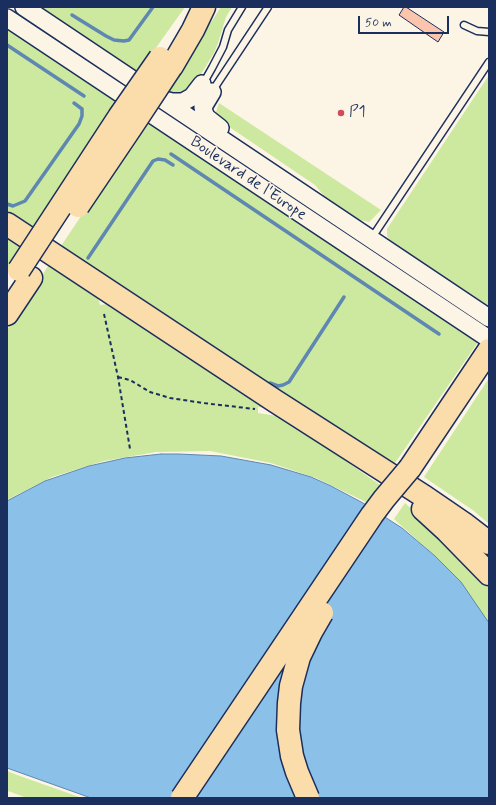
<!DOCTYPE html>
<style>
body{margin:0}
#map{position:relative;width:496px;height:805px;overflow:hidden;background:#fcf5e5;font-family:Mynerve,sans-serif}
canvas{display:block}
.frame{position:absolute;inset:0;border:8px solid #1b2f5e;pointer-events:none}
.scale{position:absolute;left:358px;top:16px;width:91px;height:18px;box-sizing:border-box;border:2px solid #1b2f5e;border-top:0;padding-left:5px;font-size:12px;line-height:14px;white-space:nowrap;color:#1b2f5e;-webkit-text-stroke:3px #fcf5e5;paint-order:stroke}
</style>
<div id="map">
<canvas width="496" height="805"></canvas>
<div class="frame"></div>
<div class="scale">50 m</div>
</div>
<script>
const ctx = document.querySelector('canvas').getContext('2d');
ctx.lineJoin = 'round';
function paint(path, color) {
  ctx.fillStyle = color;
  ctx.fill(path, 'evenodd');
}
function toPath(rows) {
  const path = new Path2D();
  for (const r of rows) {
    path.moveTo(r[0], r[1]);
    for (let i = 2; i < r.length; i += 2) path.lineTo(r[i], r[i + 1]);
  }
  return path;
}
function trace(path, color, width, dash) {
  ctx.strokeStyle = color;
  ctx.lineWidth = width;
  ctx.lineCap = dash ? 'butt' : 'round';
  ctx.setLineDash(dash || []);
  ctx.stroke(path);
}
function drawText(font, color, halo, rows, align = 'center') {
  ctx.font = font + ' Mynerve,sans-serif';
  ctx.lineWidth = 3;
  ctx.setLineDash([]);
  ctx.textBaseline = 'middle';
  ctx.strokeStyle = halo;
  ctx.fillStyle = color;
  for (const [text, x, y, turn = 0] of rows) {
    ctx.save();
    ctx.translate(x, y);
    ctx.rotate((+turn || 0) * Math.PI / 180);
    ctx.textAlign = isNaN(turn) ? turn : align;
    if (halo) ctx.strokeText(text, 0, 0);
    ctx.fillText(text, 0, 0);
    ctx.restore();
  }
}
const green = toPath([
 [38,7,185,7,138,73],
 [221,7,232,7,226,17,218,43,214,53,193,87,189,91,176,95,165,92],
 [7,27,121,103,35,232,7,214],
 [489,75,489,306,392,243,387,236,387,229],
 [219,103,381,210,369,222,356,219,330,203,315,185,219,120,215,115],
 [146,119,478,342,393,466,59,249],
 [7,234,25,247,7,272],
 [50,263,97,294,100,305,108,304,109,302,265,403,265,408,258,407,258,413,283,417,380,485,368,503,316,478,271,463,210,451,156,452,104,461,52,477,7,500,7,330],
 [489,378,489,524,474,511,424,477],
 [405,503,477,571,489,587,489,627,437,558,394,519],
 [7,771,17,775,82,798,27,798,11,792,7,791]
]);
const water = toPath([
 [161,454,179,454,221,456,271,465,311,477,331,486,363,503,402,528,435,556,461,582,489,623,489,798,91,798,7,768,7,501,45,481,89,466,125,458,161,454]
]);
const stream = toPath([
 [72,15,106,36,114,40,124,41,129,40,153,7],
 [7,45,84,96],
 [171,154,439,334],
 [7,204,13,206,25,201,79,124,82,116,82,109,74,103],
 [88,258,153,161,158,159,165,160,173,165],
 [270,383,278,386,283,385,289,382,344,297]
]);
const building = toPath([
 [404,7,406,7,444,32,438,42,399,15,404,7]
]);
const path = toPath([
 [104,314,118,377,130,449],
 [118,377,130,380,150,392,170,398,203,403,255,409]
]);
const service = toPath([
 [464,25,477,31,489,32],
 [203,84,212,68,223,47,228,30,242,7],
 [213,90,268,7],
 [371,239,489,62]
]);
const secondary = toPath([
 [24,7,489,318],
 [7,18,489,339],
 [212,92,203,107,204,112,206,117,220,128],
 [164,100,172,102,183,102,192,97,202,84]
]);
const motorway = toPath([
 [172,66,193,30,204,7],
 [7,224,275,401,425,497,463,523,489,543],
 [7,314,31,278],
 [410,468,489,350],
 [423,509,447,531,489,574]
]);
const motorwayBridge = toPath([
 [78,206,132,126,171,67],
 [19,270,119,117,160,58],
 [182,798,372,515,384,499,410,468],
 [308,798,297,772,292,756,288,730,289,703,291,686,299,657,311,632,322,613]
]);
const markers = [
 [341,113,4,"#d1495b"]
];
const poiNames = [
 ["P1",349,113]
];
const streetNames = [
 ["Boulevard de l'Europe",248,179,34]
];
paint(green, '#cde89f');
paint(water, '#8bc1e9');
trace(water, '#5e87b1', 1);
trace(stream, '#5e87b1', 3.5);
paint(building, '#fac5ac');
trace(building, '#1b2f5e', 1);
trace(service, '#1b2f5e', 9);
trace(secondary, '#1b2f5e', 20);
trace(motorway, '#1b2f5e', 25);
trace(path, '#1b2f5e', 2, [4, 3]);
trace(service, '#fcf5e5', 6);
trace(secondary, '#fcf5e5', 17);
trace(motorway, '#fbddab', 22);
trace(motorwayBridge, '#1b2f5e', 25, []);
trace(motorwayBridge, '#fbddab', 22);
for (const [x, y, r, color] of markers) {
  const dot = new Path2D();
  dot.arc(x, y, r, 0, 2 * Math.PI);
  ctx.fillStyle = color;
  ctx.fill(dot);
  trace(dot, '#fcf5e5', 1.5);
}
drawText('16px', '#1b2f5e', '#fcf5e5', poiNames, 'left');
drawText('16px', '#1b2f5e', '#fcf5e5', streetNames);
</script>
